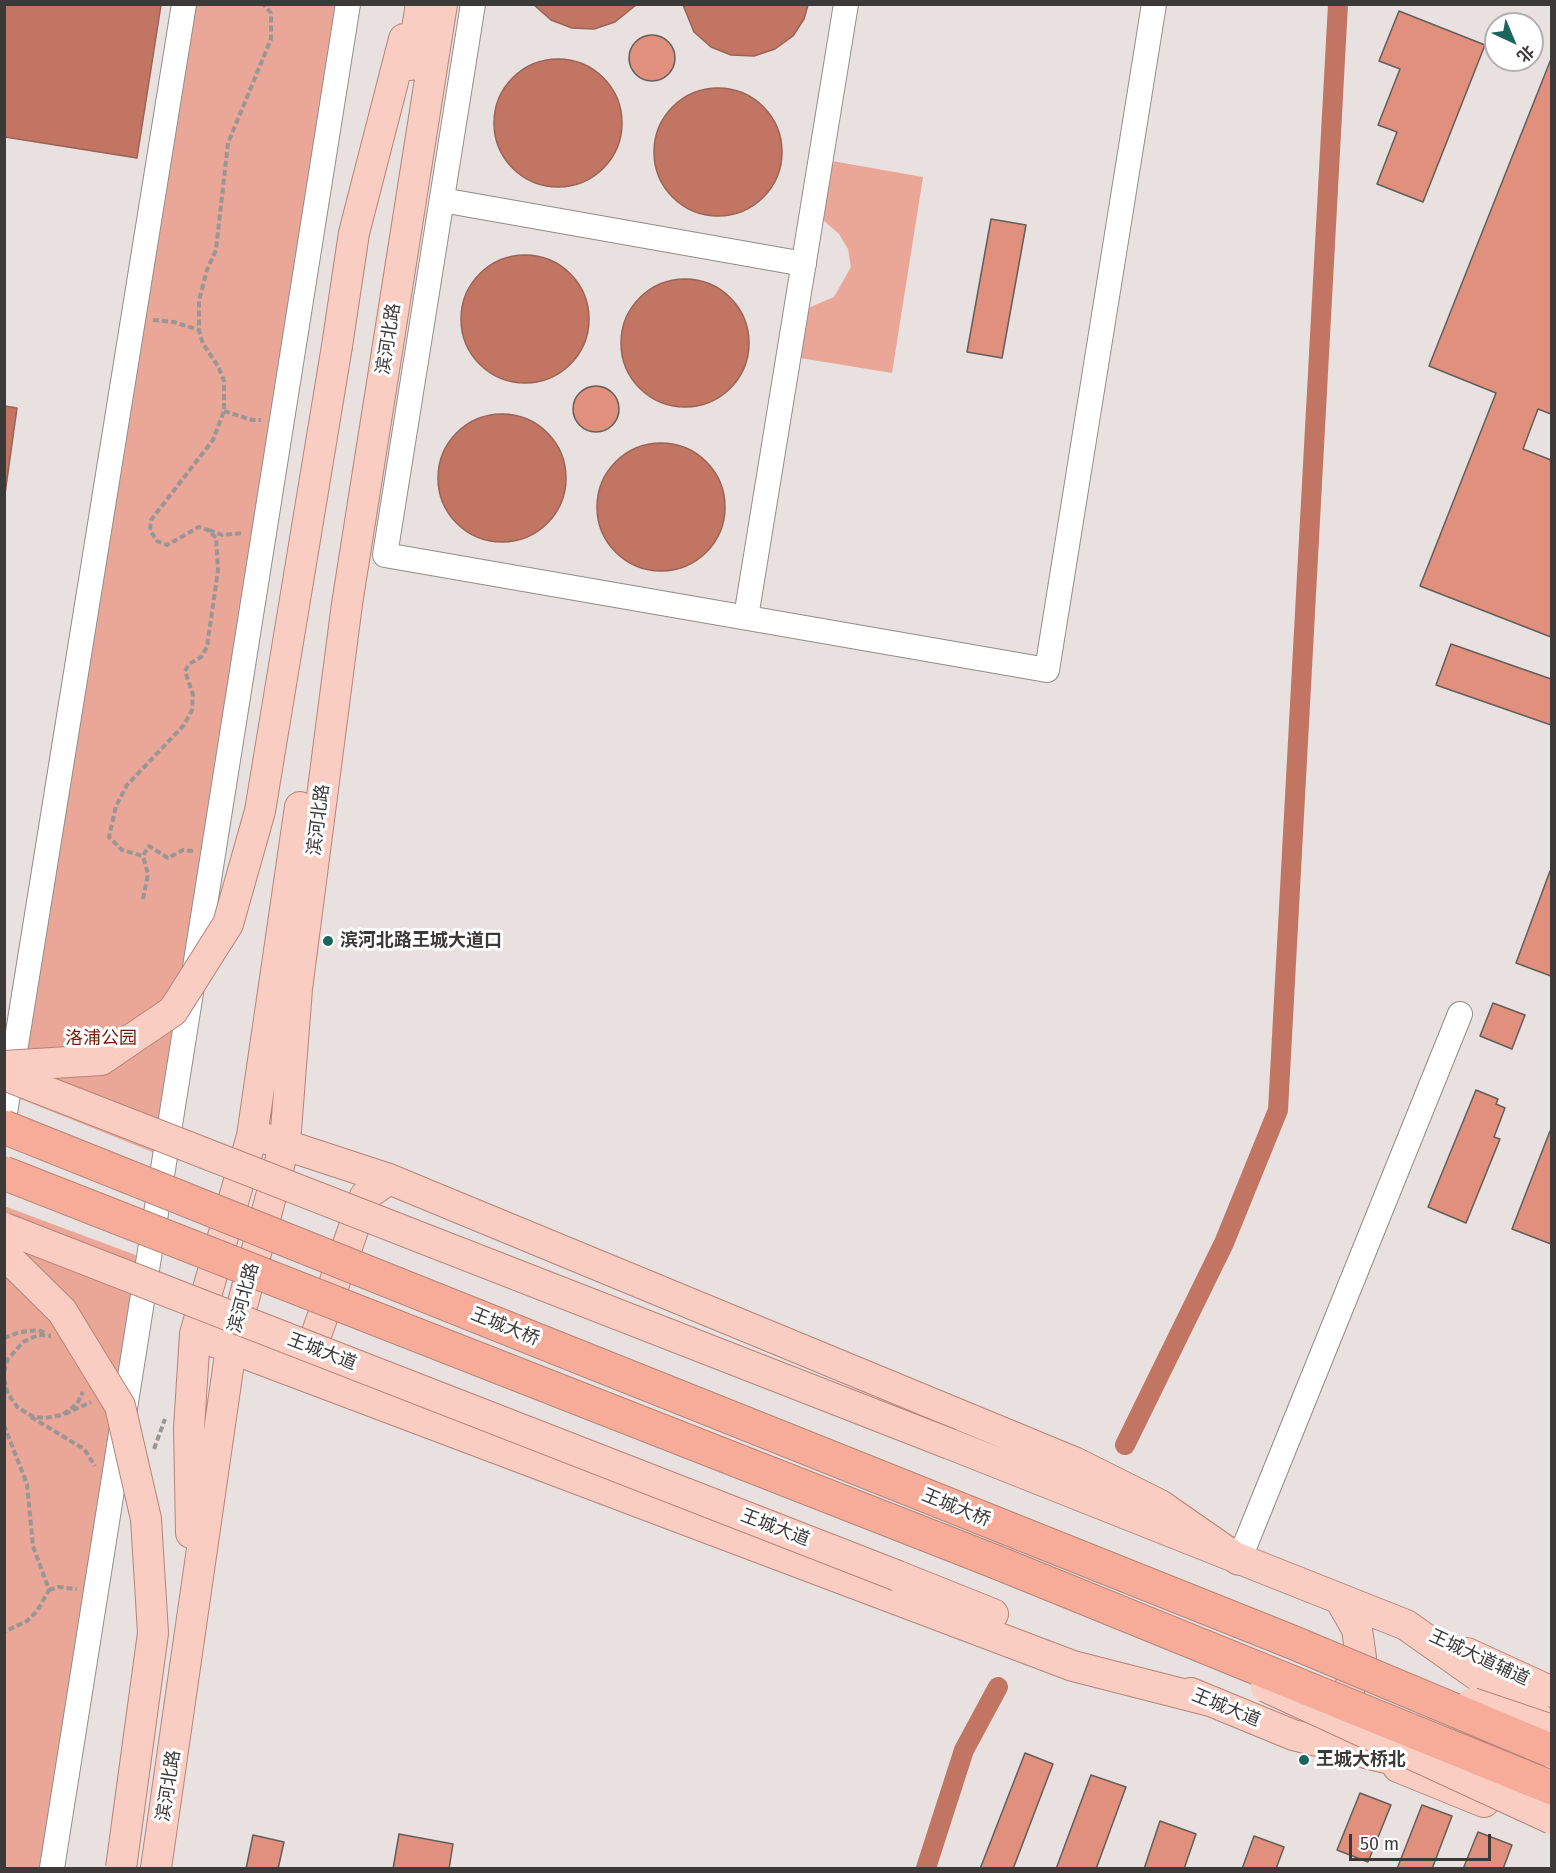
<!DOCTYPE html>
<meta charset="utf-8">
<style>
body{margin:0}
#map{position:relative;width:1556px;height:1873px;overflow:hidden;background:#e8e1df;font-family:"Fira Sans","Noto Sans SC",sans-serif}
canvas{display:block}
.frame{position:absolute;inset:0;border:6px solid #3c3939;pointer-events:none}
.north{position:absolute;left:1484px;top:12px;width:60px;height:60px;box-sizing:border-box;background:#fff;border:2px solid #b1b0b0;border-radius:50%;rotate:136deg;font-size:16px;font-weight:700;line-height:24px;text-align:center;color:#3c3939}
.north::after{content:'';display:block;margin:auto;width:21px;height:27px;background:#1b655d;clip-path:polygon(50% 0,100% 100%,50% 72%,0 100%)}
.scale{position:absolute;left:1349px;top:1834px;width:142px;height:27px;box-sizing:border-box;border:3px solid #3c3939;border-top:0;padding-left:8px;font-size:18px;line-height:21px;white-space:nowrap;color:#3c3939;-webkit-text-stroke:4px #fff;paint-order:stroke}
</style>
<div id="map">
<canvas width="1556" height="1873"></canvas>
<div class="frame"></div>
<div class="north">北</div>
<div class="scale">50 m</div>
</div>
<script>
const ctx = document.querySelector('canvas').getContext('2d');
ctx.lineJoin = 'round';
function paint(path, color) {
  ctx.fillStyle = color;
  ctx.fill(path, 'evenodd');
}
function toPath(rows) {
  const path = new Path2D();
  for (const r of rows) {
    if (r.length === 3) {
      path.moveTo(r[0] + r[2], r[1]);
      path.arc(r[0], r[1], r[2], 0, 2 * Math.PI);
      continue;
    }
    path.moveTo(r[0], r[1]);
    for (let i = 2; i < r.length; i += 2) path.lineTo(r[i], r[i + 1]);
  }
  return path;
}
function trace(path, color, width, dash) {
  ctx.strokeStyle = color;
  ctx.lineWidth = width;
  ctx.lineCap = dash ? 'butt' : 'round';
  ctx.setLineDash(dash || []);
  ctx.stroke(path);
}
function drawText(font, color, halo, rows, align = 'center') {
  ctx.font = font + ' "Fira Sans","Noto Sans SC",sans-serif';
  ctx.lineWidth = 6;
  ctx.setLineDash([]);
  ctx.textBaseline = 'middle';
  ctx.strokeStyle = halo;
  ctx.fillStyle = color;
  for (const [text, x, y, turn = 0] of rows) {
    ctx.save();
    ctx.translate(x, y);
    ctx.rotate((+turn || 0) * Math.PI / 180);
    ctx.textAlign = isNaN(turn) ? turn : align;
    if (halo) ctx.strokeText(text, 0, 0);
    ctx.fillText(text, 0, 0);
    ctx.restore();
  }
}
const green = toPath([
 [184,5,348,5,165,1157,8,1094],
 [832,161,923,177,892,373,800,358,808,308,834,297,851,267,848,249,839,234,823,220],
 [4,1206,149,1260,52,1868,5,1868]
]);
const water = toPath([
 [4,5,161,5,137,158,5,137,4,5],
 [534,5,636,5,615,22,594,29,572,28,551,20,534,5],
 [683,5,683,4,808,5,804,19,793,36,775,49,754,56,731,55,711,47,694,32,683,5],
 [558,123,64],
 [718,152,64],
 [525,319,64],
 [685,343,64],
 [5,406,17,408,5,494,4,406,5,406],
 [502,478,64],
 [661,507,64]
]);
const canal = toPath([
 [1125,1445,1224,1243,1278,1110,1338,4],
 [926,1868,964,1750,998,1687]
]);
const building = toPath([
 [1399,11,1485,45,1423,202,1377,184,1397,132,1378,125,1400,69,1379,61,1399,11],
 [652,58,23],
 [1551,59,1551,414,1538,409,1523,449,1551,460,1551,637,1420,586,1496,393,1429,366,1551,59],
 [991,219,1026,225,1002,358,967,352,991,219],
 [596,409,23],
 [1451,644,1551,679,1551,725,1436,685,1451,644],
 [1550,871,1551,872,1551,976,1516,963,1550,871],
 [1493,1003,1525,1015,1512,1049,1480,1036,1493,1003],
 [1476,1090,1498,1099,1496,1104,1505,1108,1494,1137,1500,1139,1466,1223,1428,1207,1476,1090],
 [1550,1131,1551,1131,1551,1244,1512,1229,1550,1131],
 [1025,1753,1053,1764,1013,1869,980,1869,1025,1753],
 [1091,1775,1126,1787,1096,1869,1056,1869,1091,1775],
 [1360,1793,1391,1805,1368,1862,1337,1850,1360,1793],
 [1422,1805,1452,1816,1432,1869,1397,1869,1422,1805],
 [1160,1821,1196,1834,1184,1869,1144,1869,1160,1821],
 [1478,1832,1512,1845,1503,1869,1463,1869,1478,1832],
 [399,1834,453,1844,449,1869,393,1869,399,1834],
 [253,1835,284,1842,278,1869,246,1869,253,1835],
 [1254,1836,1284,1847,1276,1869,1242,1869,1254,1836]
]);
const path = toPath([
 [153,320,174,322,199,330],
 [224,411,252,420,261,420],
 [209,530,222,535,243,533],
 [193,851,183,850,168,858,149,846,143,856,122,850,109,837,116,806,127,785,184,725,192,710,193,695,185,671,189,664,201,657,207,647,218,570,216,538,208,530,199,527,167,545,157,541,150,530,151,520,213,440,224,411,224,381,218,366,203,344,199,330,199,300,207,270,216,250,228,143,271,39,271,13,263,4],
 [143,899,148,874,143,856],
 [4,1338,20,1332,38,1330,46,1333],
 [4,1372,8,1359,23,1342,38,1335,51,1336],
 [4,1379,8,1394,18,1408,34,1417,45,1418,62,1415,77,1404,83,1392],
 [65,1414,91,1402],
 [31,1417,84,1449,95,1466],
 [4,1425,27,1484,33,1546,49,1590,37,1611,27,1621,4,1632],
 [154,1449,165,1419],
 [49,1590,58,1587,77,1589]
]);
const minor = toPath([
 [473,4,385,555,1047,670,1154,4],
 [442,200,804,264],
 [746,617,846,4],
 [4,1119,184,4],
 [1239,1560,1460,1014],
 [52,1868,348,4]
]);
const major = toPath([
 [411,65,421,4],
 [337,346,354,233,404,39],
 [267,1139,389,1179,1074,1462,1160,1505,1239,1560],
 [212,1341,1073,1666,1210,1701],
 [310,1373,308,1358,365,1196,389,1179],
 [950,1444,1406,1625,1542,1721],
 [191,1533,189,1428,195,1334,252,1136,300,807],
 [898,1576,993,1614],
 [1467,1653,1552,1692],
 [1191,1693,1293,1735,1422,1767],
 [1324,1720,1330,1718,1348,1692,1361,1658,1357,1629,1341,1601],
 [1398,1767,1484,1802],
 [156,1868,231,1348,285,1143,297,989,347,604,442,4]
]);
const majorBridge = toPath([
 [4,1066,101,1060,173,1011,228,924,260,811,337,346],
 [4,1075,950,1444],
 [4,1228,898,1576],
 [4,1254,62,1311,120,1406,146,1519,153,1633,121,1868],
 [1266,1687,1552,1819],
 [1472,1703,1552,1730]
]);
const highwayBridge = toPath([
 [4,1127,1292,1642,1552,1751],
 [4,1173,996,1562,1552,1788]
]);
const markers = [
 [328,941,6,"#1b655d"],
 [1304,1760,6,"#1b655d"]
];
const streetNames = [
 ["滨河北路",389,339,-81],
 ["滨河北路",319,820,-83],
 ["滨河北路",244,1298,-75],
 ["王城大桥",505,1327,22],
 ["王城大道",322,1352,21],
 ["王城大桥",956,1508,22],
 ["王城大道",775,1528,21],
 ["王城大道辅道",1479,1658,25],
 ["王城大道",1226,1708,22],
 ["滨河北路",169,1786,-81]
];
const poiNames = [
 ["滨河北路王城大道口",340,941],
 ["王城大桥北",1316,1760]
];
const parkNames = [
 ["洛浦公园",101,1039]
];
paint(green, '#eaa798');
paint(water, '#c27563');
trace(water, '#9a6356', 1.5);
trace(canal, '#c27563', 20);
paint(building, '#e0907d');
trace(building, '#635d5c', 1.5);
trace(minor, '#928c8b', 26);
trace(major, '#b68377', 32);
trace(path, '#9b9695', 4, [6, 3]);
trace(minor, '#fff', 24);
trace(major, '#facdc2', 30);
trace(majorBridge, '#b68377', 32, []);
trace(highwayBridge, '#b68377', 35, []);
trace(majorBridge, '#facdc2', 30);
trace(highwayBridge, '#f7ab99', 33);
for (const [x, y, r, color] of markers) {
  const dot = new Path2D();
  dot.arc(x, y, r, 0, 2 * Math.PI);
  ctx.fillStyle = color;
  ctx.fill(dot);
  trace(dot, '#fff', 2);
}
drawText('18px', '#3c3939', '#fff', streetNames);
drawText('bold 18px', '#3c3939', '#fff', poiNames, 'left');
drawText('18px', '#781a05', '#fff', parkNames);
</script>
